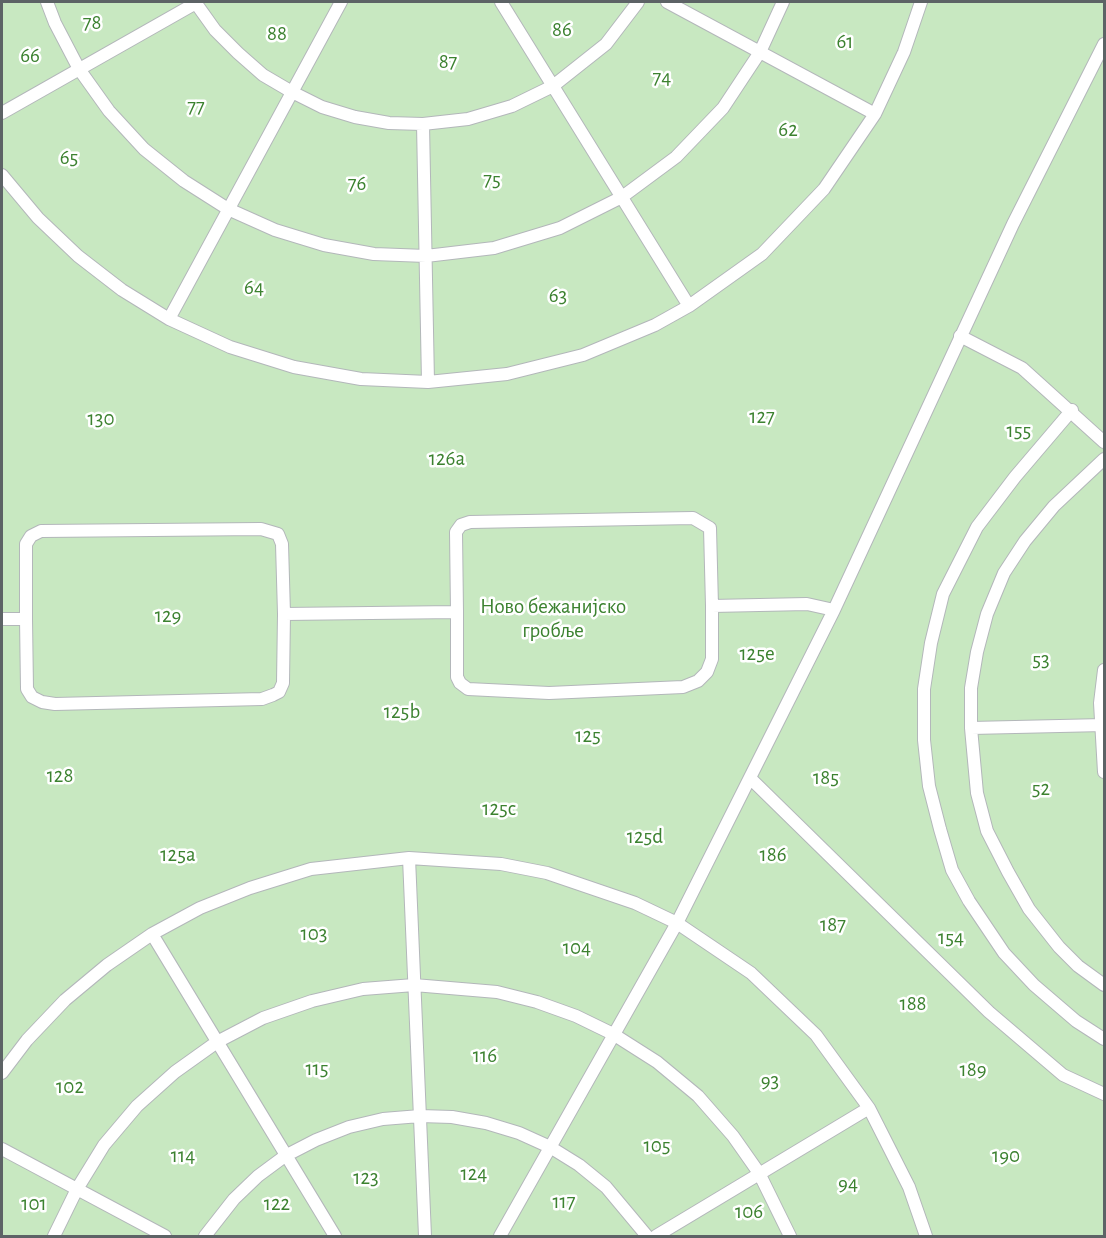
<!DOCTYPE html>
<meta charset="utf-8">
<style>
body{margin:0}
#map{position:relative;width:1106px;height:1238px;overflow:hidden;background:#f0ebe5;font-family:"Alegreya Sans",sans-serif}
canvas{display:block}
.frame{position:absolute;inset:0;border:3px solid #5d6366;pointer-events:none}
</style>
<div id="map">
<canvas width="1106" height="1238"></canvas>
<div class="frame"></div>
</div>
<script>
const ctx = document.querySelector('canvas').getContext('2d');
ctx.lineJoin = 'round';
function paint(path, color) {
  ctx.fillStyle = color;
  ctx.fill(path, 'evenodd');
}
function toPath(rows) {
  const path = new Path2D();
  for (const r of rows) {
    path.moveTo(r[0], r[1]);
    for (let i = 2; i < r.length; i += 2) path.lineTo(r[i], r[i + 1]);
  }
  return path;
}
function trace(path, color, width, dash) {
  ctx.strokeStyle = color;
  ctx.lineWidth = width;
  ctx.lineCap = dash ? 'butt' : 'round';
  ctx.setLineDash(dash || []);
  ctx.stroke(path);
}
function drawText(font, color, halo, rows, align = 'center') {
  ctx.font = font + ' "Alegreya Sans",sans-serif';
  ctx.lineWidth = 5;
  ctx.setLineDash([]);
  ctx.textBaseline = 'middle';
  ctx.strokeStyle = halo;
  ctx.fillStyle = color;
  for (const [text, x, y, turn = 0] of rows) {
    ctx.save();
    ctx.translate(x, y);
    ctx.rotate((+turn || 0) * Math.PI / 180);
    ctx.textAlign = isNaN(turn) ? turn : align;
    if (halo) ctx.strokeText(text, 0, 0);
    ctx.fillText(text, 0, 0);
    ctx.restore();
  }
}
const green = toPath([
 [2,2,1104,2,1104,1236,2,1236]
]);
const lane = toPath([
 [47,2,55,23,79,69,109,111,144,149,184,181,228,209,275,230,324,245,374,254,426,256,494,248,560,228,622,197,676,157,723,108,760,52,783,2],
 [195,2,215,30,238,53,263,75,292,92,322,107,355,117,389,123,423,124,468,119,512,106,553,86,606,44,638,2],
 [501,2,689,306],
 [667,2,875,114],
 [2,113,196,3],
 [423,124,428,382],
 [2,175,38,218,78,256,122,290,169,319,230,347,294,367,361,379,428,382,507,374,583,355,655,325,689,306,762,254,824,189,875,114,904,52,921,2],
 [169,319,341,2],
 [960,336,1022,368,1104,442],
 [1072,410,1015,477,977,527,943,594,931,643,924,689,924,740,929,786,940,829,952,870,969,901,1004,953,1034,985,1076,1021,1104,1039],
 [1104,459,1054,506,1025,541,1004,573,987,614,977,652,971,688,971,728,977,793,987,831,1008,872,1029,909,1059,947,1078,966,1104,985],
 [457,612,457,677,460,683,468,689,549,693,683,687,698,681,707,672,712,659,712,606],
 [2,619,26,619,26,544,31,536,41,531,261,529,278,534,282,544,284,614,457,612,456,532,461,525,470,522,693,518,710,528,712,606,807,604,834,610],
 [26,619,27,689,32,697,42,702,55,704,262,699,273,695,279,692,283,683,284,614],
 [1104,670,1100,703,1104,772],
 [971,728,1104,725],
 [750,778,989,1012,1063,1075,1104,1094],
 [409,858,425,1236],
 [152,934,335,1236],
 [2,1073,27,1040,65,1000,107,965,152,934,200,908,250,888,311,869,409,858,501,864,547,873,635,903,677,923,751,973,816,1035,869,1108,909,1187,926,1236],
 [2,1149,165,1236],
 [54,1236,77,1189,104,1145,137,1106,175,1072,217,1042,263,1018,312,1001,363,989,414,985,497,992,537,1002,576,1016,613,1034,657,1062,698,1096,733,1136,759,1173,790,1236],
 [205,1236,234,1199,258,1176,285,1156,316,1140,349,1127,383,1119,420,1116,452,1117,486,1123,519,1133,550,1147,579,1165,606,1187,647,1236],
 [500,1236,677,923,834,610,1013,224,1104,44],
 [656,1236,869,1108]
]);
const parkNames = [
 ["78",92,23],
 ["86",562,30],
 ["88",277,34],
 ["61",845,42],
 ["66",30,56],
 ["87",448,62],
 ["74",662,78],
 ["77",196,107],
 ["62",788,130],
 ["65",69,158],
 ["75",492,180],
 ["76",357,184],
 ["64",254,288],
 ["63",558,296],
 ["127",762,417],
 ["130",101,419],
 ["155",1019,431],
 ["126a",447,459],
 ["Ново бежанијско",553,607],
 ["гробље",553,631],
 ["129",168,616],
 ["125e",757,654],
 ["53",1041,660],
 ["125b",402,712],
 ["125",588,736],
 ["128",60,776],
 ["185",826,778],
 ["52",1041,789],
 ["125c",499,809],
 ["125d",645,837],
 ["125a",178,855],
 ["186",773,855],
 ["187",833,925],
 ["103",314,934],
 ["154",951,938],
 ["104",577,948],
 ["188",913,1004],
 ["116",485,1056],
 ["115",317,1069],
 ["189",973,1070],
 ["93",770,1081],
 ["102",70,1087],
 ["105",657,1146],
 ["114",183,1156],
 ["190",1006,1156],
 ["124",474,1174],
 ["123",366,1178],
 ["94",848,1184],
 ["117",564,1202],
 ["101",34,1204],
 ["122",277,1204],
 ["106",749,1212]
];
paint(green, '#c8e8c1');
trace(lane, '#b3b7ba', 14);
trace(lane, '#fff', 12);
drawText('21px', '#3c8230', '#fff', parkNames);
</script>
